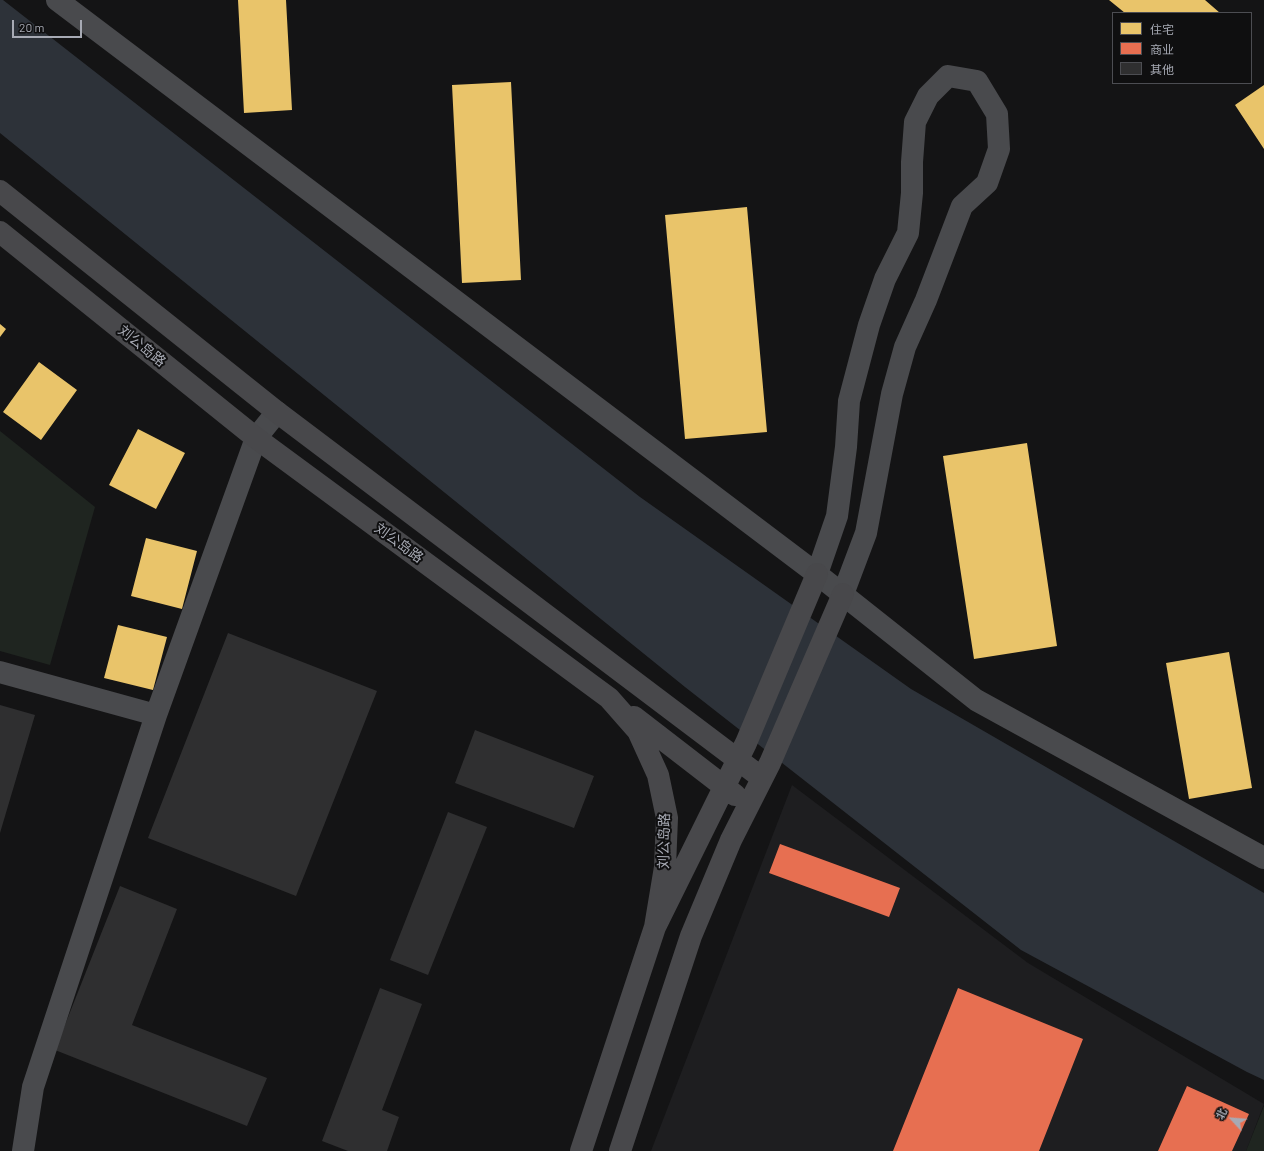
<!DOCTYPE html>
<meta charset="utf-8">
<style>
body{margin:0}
#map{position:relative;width:1264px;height:1151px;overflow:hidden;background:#141415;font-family:Barlow,"Noto Sans SC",sans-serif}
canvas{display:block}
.legend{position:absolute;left:1112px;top:12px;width:140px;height:72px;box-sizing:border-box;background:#0f0f10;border:1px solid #4c4d52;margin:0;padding:5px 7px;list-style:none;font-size:12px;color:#a7aab4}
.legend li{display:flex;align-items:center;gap:8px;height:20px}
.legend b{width:20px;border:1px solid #4c4d52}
.north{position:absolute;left:1212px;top:1099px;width:40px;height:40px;-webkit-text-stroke:3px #0f0f10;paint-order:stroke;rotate:296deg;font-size:11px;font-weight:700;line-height:16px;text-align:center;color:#a7aab4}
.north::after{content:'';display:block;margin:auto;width:14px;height:18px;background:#a7aab4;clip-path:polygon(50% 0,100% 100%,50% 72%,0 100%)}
.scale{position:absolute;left:12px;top:20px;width:70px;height:18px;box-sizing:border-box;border:2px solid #a7aab4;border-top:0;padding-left:5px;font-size:12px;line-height:14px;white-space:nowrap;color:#a7aab4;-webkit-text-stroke:3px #0f0f10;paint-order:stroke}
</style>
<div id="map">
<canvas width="1264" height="1151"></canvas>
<ul class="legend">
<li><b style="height:11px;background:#e9c46a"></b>住宅</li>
<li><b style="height:11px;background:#e76f51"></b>商业</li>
<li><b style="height:11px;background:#2f2f30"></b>其他</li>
</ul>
<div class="north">北</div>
<div class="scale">20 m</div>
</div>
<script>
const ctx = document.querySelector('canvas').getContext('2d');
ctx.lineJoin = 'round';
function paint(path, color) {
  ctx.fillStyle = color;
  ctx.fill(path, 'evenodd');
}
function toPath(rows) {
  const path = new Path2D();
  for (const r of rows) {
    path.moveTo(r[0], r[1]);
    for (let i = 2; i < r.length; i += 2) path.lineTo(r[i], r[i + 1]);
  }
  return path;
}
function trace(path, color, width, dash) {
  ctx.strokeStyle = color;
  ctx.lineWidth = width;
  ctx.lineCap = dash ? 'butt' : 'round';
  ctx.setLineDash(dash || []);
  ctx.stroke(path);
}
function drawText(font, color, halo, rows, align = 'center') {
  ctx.font = font + ' Barlow,"Noto Sans SC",sans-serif';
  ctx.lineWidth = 4;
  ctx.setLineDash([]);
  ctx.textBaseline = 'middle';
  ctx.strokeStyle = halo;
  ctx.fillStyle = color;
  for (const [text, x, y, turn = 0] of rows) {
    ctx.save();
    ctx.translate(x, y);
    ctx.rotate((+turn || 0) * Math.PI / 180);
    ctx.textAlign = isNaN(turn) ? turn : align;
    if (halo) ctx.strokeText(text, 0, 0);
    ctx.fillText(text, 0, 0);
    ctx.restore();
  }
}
const built = toPath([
 [792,785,1028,963,1264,1104,1246,1151,651,1151]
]);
const green = toPath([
 [0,431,95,507,50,665,0,651],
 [1264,1106,1264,1151,1246,1151]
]);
const water = toPath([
 [0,0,3,0,640,497,911,689,1264,893,1264,1080,1247,1072,1021,950,685,687,0,133]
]);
const homes = toPath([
 [238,0,286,0,292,110,244,113],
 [1109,0,1205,0,1220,13,1125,13],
 [511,82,521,280,462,283,452,85],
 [1264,85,1264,149,1235,105],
 [747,207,767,432,685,439,665,215],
 [0,324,6,329,0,337],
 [39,362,77,390,41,440,3,412],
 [138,429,185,453,156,509,109,485],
 [1027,443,1057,646,974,659,943,456],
 [146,538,197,551,182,609,131,596],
 [118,625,167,637,153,690,104,678],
 [1229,652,1252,788,1189,799,1166,663]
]);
const shops = toPath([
 [780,844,900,888,889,917,769,873],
 [958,988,1083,1039,1039,1151,893,1151],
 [1187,1086,1249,1114,1232,1151,1158,1151]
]);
const building = toPath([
 [228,633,377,691,296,896,148,838],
 [0,705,35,715,0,833],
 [475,730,594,776,574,828,455,783],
 [448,812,487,827,428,975,390,960],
 [120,886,177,909,132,1025,267,1078,247,1126,55,1050],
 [380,988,422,1004,382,1110,399,1117,387,1151,348,1151,322,1141]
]);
const street = toPath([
 [57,0,817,574,976,700,1264,858],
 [817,574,837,516,846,447,849,401,869,325,885,279,908,233,912,193,912,162,915,122,928,96,948,76,977,81,997,114,999,149,987,183,962,206,926,300,905,347,892,394,866,533,843,594],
 [0,672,156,715],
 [23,1151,33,1087,156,715,256,438,277,412]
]);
const secondary = toPath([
 [0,191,277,412,762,778],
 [0,232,256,438,609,698,638,731,658,775,667,818,665,867,655,927],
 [634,717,735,795],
 [581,1151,655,927,746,743,817,574],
 [620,1151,691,936,731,840,770,763,843,594]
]);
const streetNames = [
 ["刘公岛路",142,346,39],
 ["刘公岛路",399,543,36],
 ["刘公岛路",664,841,-89]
];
paint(built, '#1e1e20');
paint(green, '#1f2520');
paint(water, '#2d3239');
paint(homes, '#e9c46a');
paint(shops, '#e76f51');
paint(building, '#2f2f30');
trace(street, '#494a4d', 22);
trace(secondary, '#48484b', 22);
drawText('14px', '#a7aab4', '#0f0f10', streetNames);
</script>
